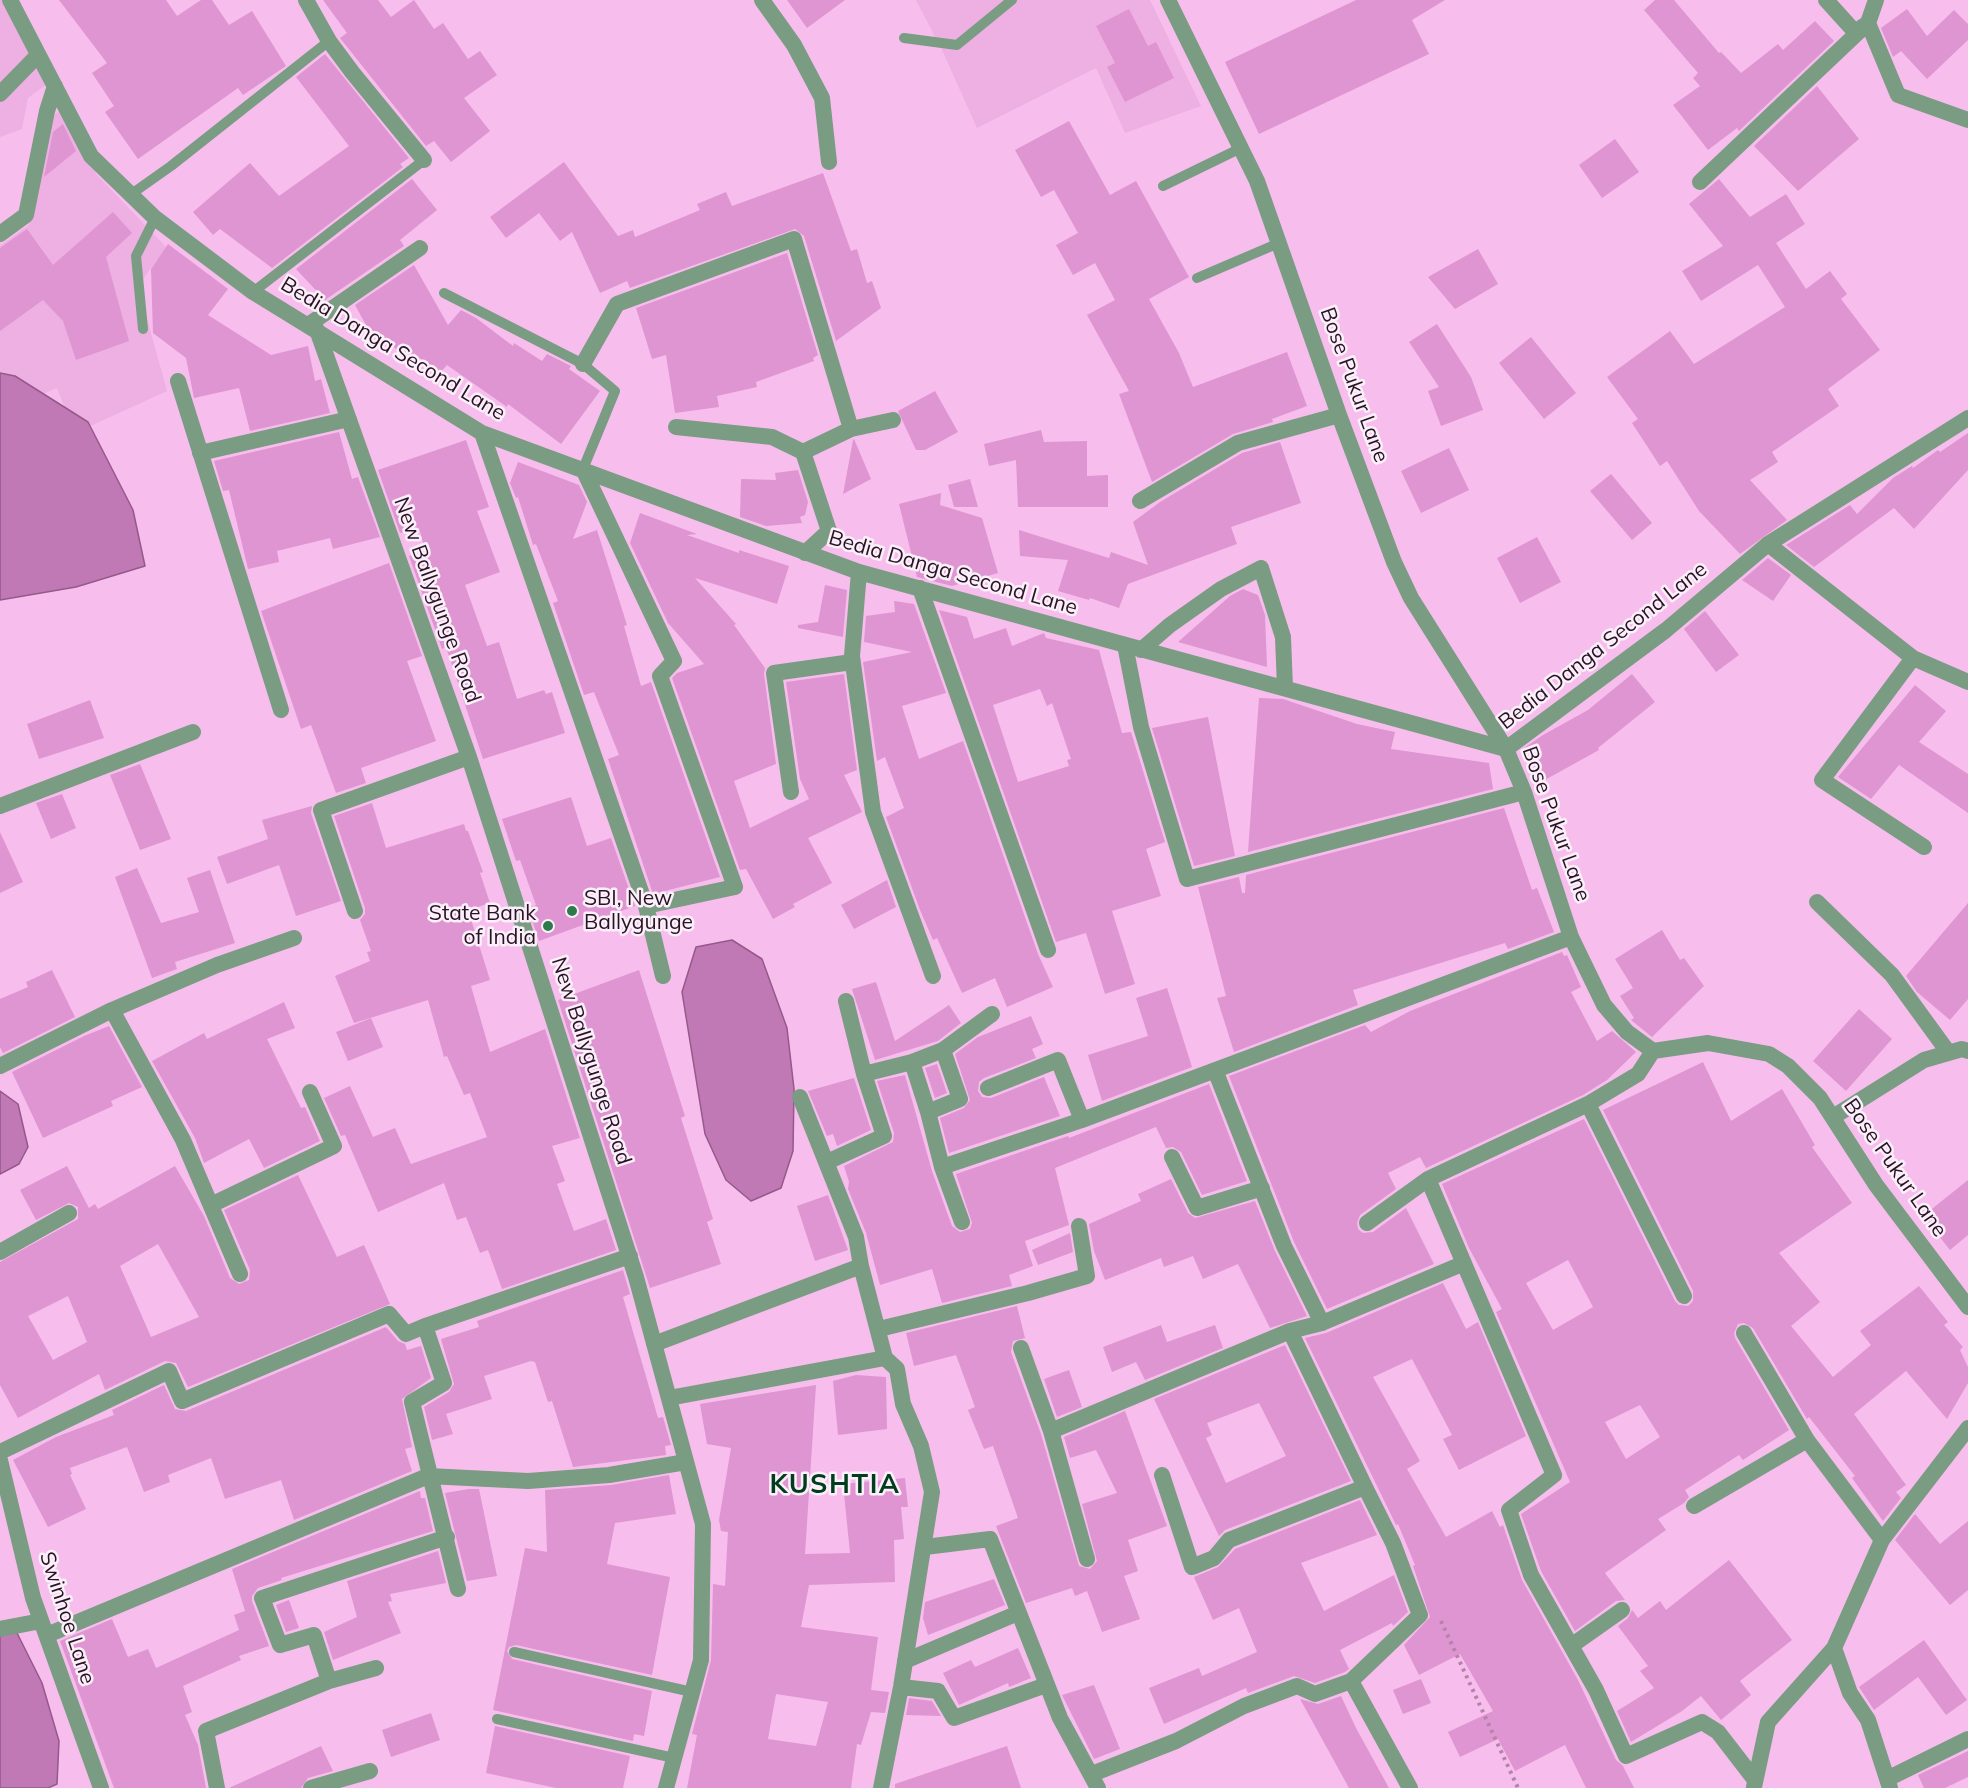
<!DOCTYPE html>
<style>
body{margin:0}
canvas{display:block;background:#f7bdec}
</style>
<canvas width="1968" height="1788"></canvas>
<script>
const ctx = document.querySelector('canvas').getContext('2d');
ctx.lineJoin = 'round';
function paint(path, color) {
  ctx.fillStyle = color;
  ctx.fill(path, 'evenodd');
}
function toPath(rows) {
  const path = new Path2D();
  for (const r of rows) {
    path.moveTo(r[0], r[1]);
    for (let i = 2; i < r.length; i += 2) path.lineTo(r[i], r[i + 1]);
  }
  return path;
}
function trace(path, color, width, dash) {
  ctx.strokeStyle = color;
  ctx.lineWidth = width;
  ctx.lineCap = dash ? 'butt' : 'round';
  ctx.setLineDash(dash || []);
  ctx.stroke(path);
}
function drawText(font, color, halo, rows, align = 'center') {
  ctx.font = font + ' Mulish,sans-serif';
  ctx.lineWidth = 5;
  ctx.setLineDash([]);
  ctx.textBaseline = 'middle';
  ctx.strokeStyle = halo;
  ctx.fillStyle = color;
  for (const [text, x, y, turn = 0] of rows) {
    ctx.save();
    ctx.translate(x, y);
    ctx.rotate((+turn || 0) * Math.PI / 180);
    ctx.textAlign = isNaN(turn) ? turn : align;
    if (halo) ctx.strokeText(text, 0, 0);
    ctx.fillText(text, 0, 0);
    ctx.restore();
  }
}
const built = toPath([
 [0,0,9,0,51,81,28,98,22,129,0,137],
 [916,0,1150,0,1201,106,1125,133,1096,68,977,128,943,52],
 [63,108,97,175,166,247,138,286,167,391,75,433,57,388,0,411,0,246,29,225,48,120]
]);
const water = toPath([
 [0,373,15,376,88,422,133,510,145,566,76,587,0,600,0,373],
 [732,940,762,959,787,1028,794,1089,793,1151,781,1188,751,1201,726,1180,705,1134,682,992,696,947,732,940],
 [0,1091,18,1104,28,1147,19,1164,0,1174,0,1091],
 [16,1631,42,1683,59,1741,57,1784,48,1788,0,1788,0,1636,16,1631]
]);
const building = toPath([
 [59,0,166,0,177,16,201,0,212,0,229,25,252,11,286,66,243,95,238,88,138,159,105,112,114,106,92,73,107,63],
 [323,0,378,0,391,17,414,0,434,29,443,23,468,59,480,51,497,75,464,98,490,131,451,162,434,141,426,146,340,38,347,33],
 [787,0,845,0,807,28],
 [1356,0,1445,0,1412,20,1429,54,1259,134,1225,62],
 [1655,0,1674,0,1719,53,1721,52,1741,73,1778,44,1783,50,1815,21,1834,41,1739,131,1737,128,1708,150,1673,105,1700,86,1693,78,1698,73,1644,10],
 [1129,9,1148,46,1156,42,1174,78,1125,102,1107,67,1115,63,1096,26],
 [1907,9,1927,36,1954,10,1968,24,1968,40,1927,79,1901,51,1893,57,1881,28],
 [325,54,409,158,400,164,403,167,272,268,220,229,213,235,193,212,250,163,279,196,349,146,296,77],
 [1817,86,1859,139,1798,191,1754,146],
 [1069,121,1110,195,1136,181,1189,277,1149,299,1179,353,1193,387,1287,352,1307,406,1272,419,1273,422,1233,434,1152,482,1119,394,1129,391,1087,315,1115,300,1095,263,1073,275,1056,245,1078,233,1054,190,1041,197,1015,150],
 [63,124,76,151,44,177,53,132],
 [1615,139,1639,172,1602,198,1579,165],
 [564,162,618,236,633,230,635,237,700,210,697,204,726,192,732,206,823,173,851,251,857,249,867,283,872,281,881,308,836,341,804,236,795,229,630,288,627,281,600,293,572,232,560,241,539,213,506,238,490,217],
 [412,179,437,210,400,240,404,246,325,300,296,269],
 [1719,179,1750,217,1786,194,1805,224,1776,243,1806,289,1830,271,1847,294,1841,299,1880,350,1828,389,1839,406,1772,452,1778,462,1750,480,1787,520,1740,554,1699,511,1667,461,1660,466,1632,423,1638,419,1607,377,1670,331,1694,364,1785,307,1758,265,1701,301,1682,271,1723,246,1689,204],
 [113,212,132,233,106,257,129,341,76,360,63,321,43,300,0,331,0,248,27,229,53,265],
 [168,244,228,289,208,315,271,355,308,346,315,381,321,379,330,413,250,431,239,388,194,398,186,358,153,333,151,269],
 [1478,249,1498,284,1455,309,1428,277],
 [787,253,818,355,813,358,814,361,756,382,757,387,717,396,719,407,675,413,666,355,652,359,636,308],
 [414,265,448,325,461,310,476,318,513,346,514,343,542,361,547,354,571,366,569,369,600,391,561,444,508,404,507,407,447,365,438,375,414,353,409,359,366,325,355,305],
 [1437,324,1471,377,1483,410,1441,426,1428,391,1439,387,1409,342],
 [1531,337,1576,393,1544,419,1499,363],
 [935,391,958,432,925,450,916,450,898,411],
 [1041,430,1044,442,1087,441,1087,476,1108,475,1108,507,1018,507,1016,460,989,466,984,444],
 [339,432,352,479,358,477,380,537,333,549,330,538,277,551,279,562,248,569,229,490,223,491,214,461],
 [1968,433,1968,470,1914,529,1894,508,1814,567,1786,545,1850,505,1857,514,1893,478,1912,466,1913,468,1938,450,1940,452],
 [854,439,871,479,843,494,853,440],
 [466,440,489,507,477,511,500,572,465,585,487,646,499,642,517,699,544,690,546,694,552,692,565,733,483,759,446,647,442,649,409,556,425,550,419,528,400,533,378,470],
 [1280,442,1301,503,1231,527,1237,544,1128,584,1119,608,1090,598,1089,600,1058,591,1068,560,1020,556,1019,530,1109,558,1111,552,1148,565,1133,522,1160,502,1242,453],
 [1449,448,1469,490,1421,513,1401,471],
 [518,462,579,485,587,502,573,539,597,530,627,625,624,626,641,686,651,682,720,877,653,894,608,759,619,755,594,692,584,695,553,603,558,601,536,544,533,545,518,497,516,498,510,483],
 [798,470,808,502,805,515,800,517,802,523,766,526,740,517,741,479,776,480,775,473],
 [1611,474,1652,523,1632,540,1590,491],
 [970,479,978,507,954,507,948,485],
 [941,493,940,505,982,518,998,573,952,586,917,577,899,504],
 [640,513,697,534,687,535,739,553,739,550,789,566,777,604,695,578,736,624,734,625,765,668,764,674,776,764,734,781,750,828,809,799,800,779,786,682,844,674,857,770,844,775,862,812,808,838,832,883,793,904,795,907,773,919,746,869,740,870,672,678,677,673,704,664,668,623,630,543],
 [1537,537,1561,582,1520,603,1497,558],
 [1768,558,1791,575,1773,601,1742,580],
 [389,563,422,656,407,661,436,741,361,768,366,783,336,793,311,725,301,729,261,611],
 [825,585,847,590,843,637,798,628,798,625,818,622],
 [1243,589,1258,595,1265,615,1267,667,1178,642,1230,596],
 [894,601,914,604,946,693,902,706,919,759,963,741,1038,954,1053,987,1007,1007,995,978,962,993,937,938,933,940,920,910,886,817,904,808,885,757,877,761,863,662,912,652,864,642,866,616,895,612],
 [939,610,967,617,974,639,1006,628,1012,646,1044,633,1046,638,1099,650,1122,733,1131,732,1165,842,1146,849,1161,896,1112,911,1135,984,1105,994,1086,933,1056,942],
 [1040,689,1047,706,1052,703,1071,759,1067,760,1069,766,1018,782,993,705],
 [1705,611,1739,655,1716,672,1684,629],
 [1632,674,1655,702,1598,748,1599,750,1543,781,1524,748,1543,735,1588,710],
 [1915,685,1946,711,1919,742,1968,774,1968,813,1899,765,1871,799,1838,777],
 [1259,698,1283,699,1357,724,1395,732,1391,749,1489,763,1493,789,1248,852],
 [90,700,104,738,39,759,27,724],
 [1208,717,1235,856,1194,866,1152,728],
 [140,764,171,839,140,850,110,775],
 [62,794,76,828,51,839,36,803],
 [571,797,587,846,611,838,635,906,539,941,528,908,536,905,520,860,516,861,502,819],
 [372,803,386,848,464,824,466,831,468,831,483,872,480,873,490,903,468,910,490,980,471,986,490,1052,545,1029,580,1138,552,1146,565,1181,557,1184,574,1231,606,1219,616,1250,502,1289,488,1250,480,1253,466,1217,457,1220,444,1183,378,1212,345,1135,341,1136,324,1098,350,1086,373,1137,395,1128,411,1164,487,1137,470,1093,464,1095,447,1056,444,1057,428,1000,354,1023,335,976,370,961,367,952,371,951,360,920,365,914,365,908,334,816],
 [312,806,311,813,341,901,296,916,279,865,227,884,217,857,268,839,262,820],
 [1504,808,1532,890,1537,888,1554,932,1508,949,1505,943,1353,990,1358,1005,1234,1052,1217,998,1226,996,1198,887,1239,877,1242,893,1245,893,1246,875],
 [0,832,23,882,0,893],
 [137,868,161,923,199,912,187,878,210,870,235,943,175,962,177,969,152,978,115,877],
 [887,880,896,907,854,929,841,905],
 [1968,903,1968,999,1950,1020,1917,992,1906,976],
 [1662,930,1680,960,1684,958,1704,986,1652,1037,1631,1020,1634,1018,1620,996,1633,988,1615,959],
 [1562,952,1564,956,1567,955,1581,987,1571,992,1597,1041,1612,1031,1636,1052,1607,1080,1583,1095,1426,1168,1420,1157,1388,1173,1396,1189,1360,1215,1357,1223,1358,1229,1363,1233,1373,1232,1406,1208,1434,1264,1327,1309,1294,1242,1229,1076,1365,1025,1371,1032,1410,1011],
 [52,970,75,1017,3,1053,0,1047,0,999,28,987,26,982],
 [639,970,685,1116,681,1118,713,1219,707,1222,721,1264,650,1288,558,1000],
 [876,982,895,1041,949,1005,961,1023,938,1041,875,1060,852,989],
 [1167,988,1192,1067,1102,1101,1088,1055,1148,1036,1136,998],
 [284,1002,295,1028,267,1039,301,1108,305,1107,320,1141,264,1168,249,1139,204,1163,195,1138,152,1061,204,1033,207,1039],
 [1859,1009,1892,1039,1846,1091,1813,1061],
 [1031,1016,1043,1044,1032,1049,1036,1058,984,1078,979,1082,978,1091,982,1097,991,1098,1044,1077,1060,1116,949,1153,940,1118,964,1108,970,1100,955,1054,978,1037],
 [371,1018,383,1047,348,1061,336,1032],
 [109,1026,142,1087,111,1101,113,1106,43,1138,12,1072,84,1036],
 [1703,1062,1731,1121,1782,1089,1815,1145,1812,1147,1852,1203,1779,1253,1820,1302,1791,1326,1833,1377,1871,1345,1860,1331,1919,1286,1948,1322,1944,1325,1963,1347,1960,1350,1968,1367,1968,1383,1947,1419,1906,1371,1854,1414,1906,1485,1896,1492,1901,1498,1883,1521,1852,1478,1855,1476,1809,1417,1807,1419,1753,1328,1744,1323,1738,1324,1734,1333,1735,1338,1789,1430,1743,1460,1739,1455,1685,1490,1689,1497,1684,1503,1658,1519,1666,1530,1605,1573,1625,1600,1616,1601,1575,1631,1541,1571,1521,1514,1570,1482,1496,1312,1502,1309,1469,1248,1442,1184,1584,1119,1675,1301,1679,1305,1688,1306,1693,1301,1693,1291,1603,1110],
 [1568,1260,1593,1307,1553,1330,1526,1283],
 [1640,1405,1660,1437,1626,1459,1605,1422],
 [937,1064,947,1093,935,1098,925,1068],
 [905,1075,932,1171,952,1226,960,1232,970,1229,972,1223,956,1174,1068,1136,1069,1138,1209,1084,1247,1181,1202,1195,1181,1152,1173,1147,1166,1148,1156,1127,1055,1168,1069,1225,1025,1241,1033,1266,1009,1275,1012,1286,942,1303,932,1269,880,1285,866,1233,848,1189,849,1182,844,1166,893,1142,894,1133,877,1081],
 [854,1078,871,1130,837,1146,833,1134,827,1136,808,1091],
 [67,1166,89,1208,95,1204,98,1209,175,1166,204,1216,230,1278,239,1284,249,1280,250,1270,224,1210,298,1175,337,1257,364,1245,390,1304,188,1387,176,1363,165,1361,105,1390,99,1374,18,1418,0,1385,0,1262,78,1219,78,1207,69,1203,36,1220,20,1190],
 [158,1244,199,1317,151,1337,120,1266],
 [68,1296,87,1342,53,1360,28,1316],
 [1171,1179,1188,1213,1195,1218,1255,1201,1275,1251,1307,1316,1270,1328,1238,1264,1203,1279,1193,1256,1164,1267,1161,1258,1105,1280,1094,1251,1089,1224,1141,1201,1138,1194],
 [1968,1180,1968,1235,1950,1250,1923,1216],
 [828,1195,848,1250,815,1261,797,1206],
 [1070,1233,1073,1252,1038,1265,1032,1250],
 [623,1270,630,1294,623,1297,658,1418,663,1417,671,1445,665,1446,666,1455,573,1467,552,1401,548,1402,535,1362,531,1361,484,1376,492,1399,446,1414,453,1434,432,1440,424,1407,449,1392,454,1384,441,1339,479,1327,477,1321],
 [1443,1283,1466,1329,1478,1322,1526,1436,1459,1470,1443,1439,1452,1435,1412,1359,1373,1377,1420,1461,1407,1469,1446,1537,1492,1511,1500,1527,1503,1525,1522,1580,1578,1680,1616,1760,1623,1766,1634,1788,1586,1788,1565,1745,1515,1771,1498,1739,1460,1757,1448,1732,1493,1711,1460,1654,1419,1675,1404,1645,1430,1617,1413,1566,1415,1565,1398,1524,1396,1525,1305,1338,1326,1333],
 [1017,1306,1025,1338,1013,1341,1011,1352,1041,1434,1079,1566,1090,1569,1097,1561,1082,1504,1117,1493,1096,1450,1070,1458,1064,1437,1125,1411,1167,1526,1128,1540,1138,1571,1124,1576,1140,1619,1102,1632,1087,1591,1075,1596,1072,1588,1026,1603,996,1526,1018,1518,993,1446,984,1449,968,1410,975,1407,956,1355,914,1366,906,1333],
 [1161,1325,1167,1342,1215,1325,1223,1348,1145,1380,1136,1362,1112,1372,1103,1347],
 [386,1327,398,1341,405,1344,407,1350,421,1346,431,1378,402,1399,412,1447,405,1449,412,1471,294,1520,281,1480,225,1499,211,1458,168,1475,170,1482,144,1492,127,1447,70,1468,72,1474,70,1475,86,1509,48,1527,13,1460,56,1437,114,1415,112,1410,164,1385,175,1409,186,1411],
 [1285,1345,1351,1481,1225,1530,1219,1536,1154,1399],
 [1259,1403,1286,1456,1226,1483,1206,1438,1212,1435,1207,1423],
 [1069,1370,1082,1407,1057,1417,1044,1379],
 [856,1375,886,1377,887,1429,838,1435,833,1381],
 [816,1385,805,1554,850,1553,843,1484,905,1478,908,1507,901,1507,904,1539,894,1540,895,1582,809,1585,801,1627,878,1637,871,1690,889,1692,885,1713,871,1712,861,1745,857,1744,851,1788,687,1788,697,1735,692,1734,711,1660,713,1584,725,1586,728,1532,721,1531,719,1520,731,1448,707,1444,700,1404],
 [776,1694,828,1702,816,1746,768,1739],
 [669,1475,676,1514,615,1523,607,1564,670,1577,652,1675,516,1645,509,1647,507,1651,512,1659,652,1691,644,1736,634,1734,633,1741,493,1710,525,1548,547,1552,545,1490,611,1485],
 [469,1489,479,1489,497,1576,467,1581,445,1493],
 [420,1491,421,1498,425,1498,433,1531,281,1578,282,1580,258,1588,252,1596,252,1601,269,1646,239,1656,241,1660,183,1686,192,1712,185,1715,198,1745,206,1788,114,1788,60,1641,112,1619,128,1657,148,1649,156,1668,239,1630,234,1615,245,1611,232,1569],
 [1360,1500,1377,1535,1301,1563,1324,1611,1394,1575,1408,1612,1393,1626,1392,1623,1340,1650,1349,1669,1345,1672,1315,1683,1294,1676,1248,1693,1246,1688,1164,1724,1149,1688,1199,1668,1202,1676,1257,1652,1239,1608,1213,1620,1194,1577,1218,1567,1235,1549],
 [1915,1514,1940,1544,1968,1521,1968,1590,1950,1605,1895,1540],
 [438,1551,446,1583,390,1594,392,1601,388,1602,401,1633,333,1660,324,1632,357,1617,347,1581],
 [1729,1560,1792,1640,1740,1681,1751,1695,1721,1720,1701,1696,1682,1711,1631,1742,1617,1711,1654,1688,1640,1671,1648,1666,1618,1626,1628,1618,1632,1610,1638,1618,1660,1601,1666,1610],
 [994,1579,1005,1605,928,1635,923,1618,925,1602],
 [289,1600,299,1628,286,1632,276,1605],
 [1924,1640,1967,1700,1946,1715,1918,1677,1874,1710,1859,1687],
 [1018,1648,1031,1678,1009,1687,1008,1683,959,1705,943,1673,971,1660,975,1667],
 [1421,1679,1431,1703,1403,1714,1393,1690],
 [1094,1685,1120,1749,1094,1759,1062,1695],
 [1341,1696,1356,1728,1389,1788,1349,1788,1300,1699,1318,1704],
 [909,1698,932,1701,941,1716,906,1715],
 [431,1713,440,1740,391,1757,382,1730],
 [495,1726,630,1756,623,1788,556,1788,486,1773],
 [321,1746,333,1771,308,1778,301,1788,229,1788],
 [1007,1746,1021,1788,895,1788,895,1784],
 [1968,1751,1968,1777,1945,1788,1924,1788,1918,1775]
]);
const path = toPath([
 [1441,1621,1518,1788]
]);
const service = toPath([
 [904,38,957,45,1012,0],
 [1163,186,1241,148],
 [130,195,171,166,329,41],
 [1197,278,1279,243],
 [253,292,424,160],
 [444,293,583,364,615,391,583,469],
 [143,329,136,256,155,218],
 [514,1652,692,1692],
 [497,1719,674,1758]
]);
const minor = toPath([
 [10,0,91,156,155,218,253,292,482,433,859,572,1506,749,1666,630,1768,544,1968,418],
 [306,0,329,41,352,72,424,160],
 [762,0,794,45,822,98,829,162],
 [1168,0,1257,181,1339,415,1394,562,1411,598,1506,749,1524,792,1571,937,1604,1005,1627,1032,1653,1051,1708,1043,1769,1054,1788,1066,1820,1098,1876,1185,1968,1307],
 [1826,0,1855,32,1865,25],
 [1876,0,1868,23,1898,95,1968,120],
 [0,94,38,55],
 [1700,182,1868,23],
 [0,234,26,215,47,111,55,86],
 [308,325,420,248],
 [317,330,469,757,636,1277,703,1524,701,1660,666,1788],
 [583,364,617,304,794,239,851,429],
 [178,381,281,710],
 [676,427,772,437,803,452],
 [482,433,646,906,663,976],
 [200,453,349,419],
 [583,469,674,661,660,676,735,887,646,906],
 [1140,501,1238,443,1339,415],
 [1768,544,1913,658,1968,682],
 [805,553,829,531,803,452,851,429,893,420],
 [859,572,852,656,873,812,933,976],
 [920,588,1048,950],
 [1125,645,1141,727,1187,879,1524,792],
 [1141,650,1170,625,1221,589,1261,568,1283,637,1285,688],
 [1913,658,1822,780,1924,847],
 [791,792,774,673,852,662],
 [0,806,193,732],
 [1817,902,1892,975,1948,1052],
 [355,911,321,810,469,757],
 [846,1001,864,1074,912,1062,943,1050],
 [112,1010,217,965,294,938],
 [912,1062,928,1112],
 [0,1066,112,1010,183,1140,240,1274],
 [1215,1070,1284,1246,1322,1323],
 [988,1088,1058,1060,1082,1120],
 [800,1097,856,1237,861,1266],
 [1588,1104,1684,1296],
 [1833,1117,1924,1060,1962,1049,1968,1051],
 [1172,1157,1197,1208,1262,1188],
 [827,1162,884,1136,864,1074],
 [942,1167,1082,1120,1571,937],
 [1428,1179,1554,1475,1509,1510,1531,1575,1596,1690,1626,1756,1702,1722,1718,1732,1755,1780],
 [211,1205,334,1146,310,1092],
 [962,1222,942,1167,928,1112,960,1099,943,1050,992,1014],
 [1367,1223,1428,1179,1588,1104,1638,1074,1653,1051],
 [0,1252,69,1213],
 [879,1329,1028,1293,1087,1276,1079,1226],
 [1744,1333,1807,1440],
 [654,1344,861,1266,885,1358,897,1369,903,1404,921,1446,932,1492,901,1687,881,1788],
 [1021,1348,1051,1431,1087,1559],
 [669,1398,885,1358],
 [1051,1431,1290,1331],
 [0,1452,169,1371,182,1401,389,1314,406,1334,425,1326],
 [0,1460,33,1598,101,1788],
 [1162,1475,1192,1567,1214,1558,1229,1540,1365,1487,1290,1331,1322,1323,1462,1264],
 [1694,1506,1807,1440,1882,1540],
 [925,1547,990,1539,1060,1718,1098,1788],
 [458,1589,412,1402,444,1383,425,1326,630,1256],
 [0,1629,41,1621],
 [47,1635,428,1476,528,1481,609,1475,686,1462],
 [1571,1646,1622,1610],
 [1834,1648,1850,1693,1868,1720,1890,1788],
 [905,1661,1018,1613],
 [329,1681,314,1635,280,1645,262,1598,447,1537],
 [1351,1681,1410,1788],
 [901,1687,938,1691,954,1718,1046,1685],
 [1092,1774,1176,1741,1244,1706,1297,1686,1315,1694,1351,1681,1420,1615,1393,1543,1365,1487],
 [1887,1779,1968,1739],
 [1754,1787,1768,1722,1834,1648,1882,1540,1968,1428],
 [217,1788,206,1731,329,1681,376,1668],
 [311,1788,370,1771]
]);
const markers = [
 [572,911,6,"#2d7b4b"],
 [548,926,6,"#2d7b4b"]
];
const streetNames = [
 ["Bedia Danga Second Lane",393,349,31],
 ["Bose Pukur Lane",1354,385,70],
 ["Bedia Danga Second Lane",953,573,16],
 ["New Ballygunge Road",437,600,70],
 ["Bedia Danga Second Lane",1603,646,-38],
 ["Bose Pukur Lane",1556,824,70],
 ["New Ballygunge Road",591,1061,72],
 ["Bose Pukur Lane",1895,1168,55],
 ["Swinhoe Lane",67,1618,72]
];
const poiNames = [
 ["SBI, New",584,899],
 ["Ballygunge",584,923],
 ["State Bank",536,914,"right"],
 ["of India",536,938,"right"]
];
const districtNames = [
 ["KUSHTIA",835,1485]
];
paint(built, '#eeafe2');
paint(water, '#c179b5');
trace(water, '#935a8a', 1.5);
paint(building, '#df95d2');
trace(path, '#b284a9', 4, [3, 4.5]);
trace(service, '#799c83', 10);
trace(minor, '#799c83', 16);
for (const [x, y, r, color] of markers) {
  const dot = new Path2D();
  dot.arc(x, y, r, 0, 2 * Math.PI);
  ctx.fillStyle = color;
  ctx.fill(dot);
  trace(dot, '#fbeff9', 2);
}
drawText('21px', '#271324', '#fbeff9', streetNames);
drawText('21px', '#271324', '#fbeff9', poiNames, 'left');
ctx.letterSpacing = '1.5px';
drawText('bold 27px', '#003d1d', '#fbeff9', districtNames);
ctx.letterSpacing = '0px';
</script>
